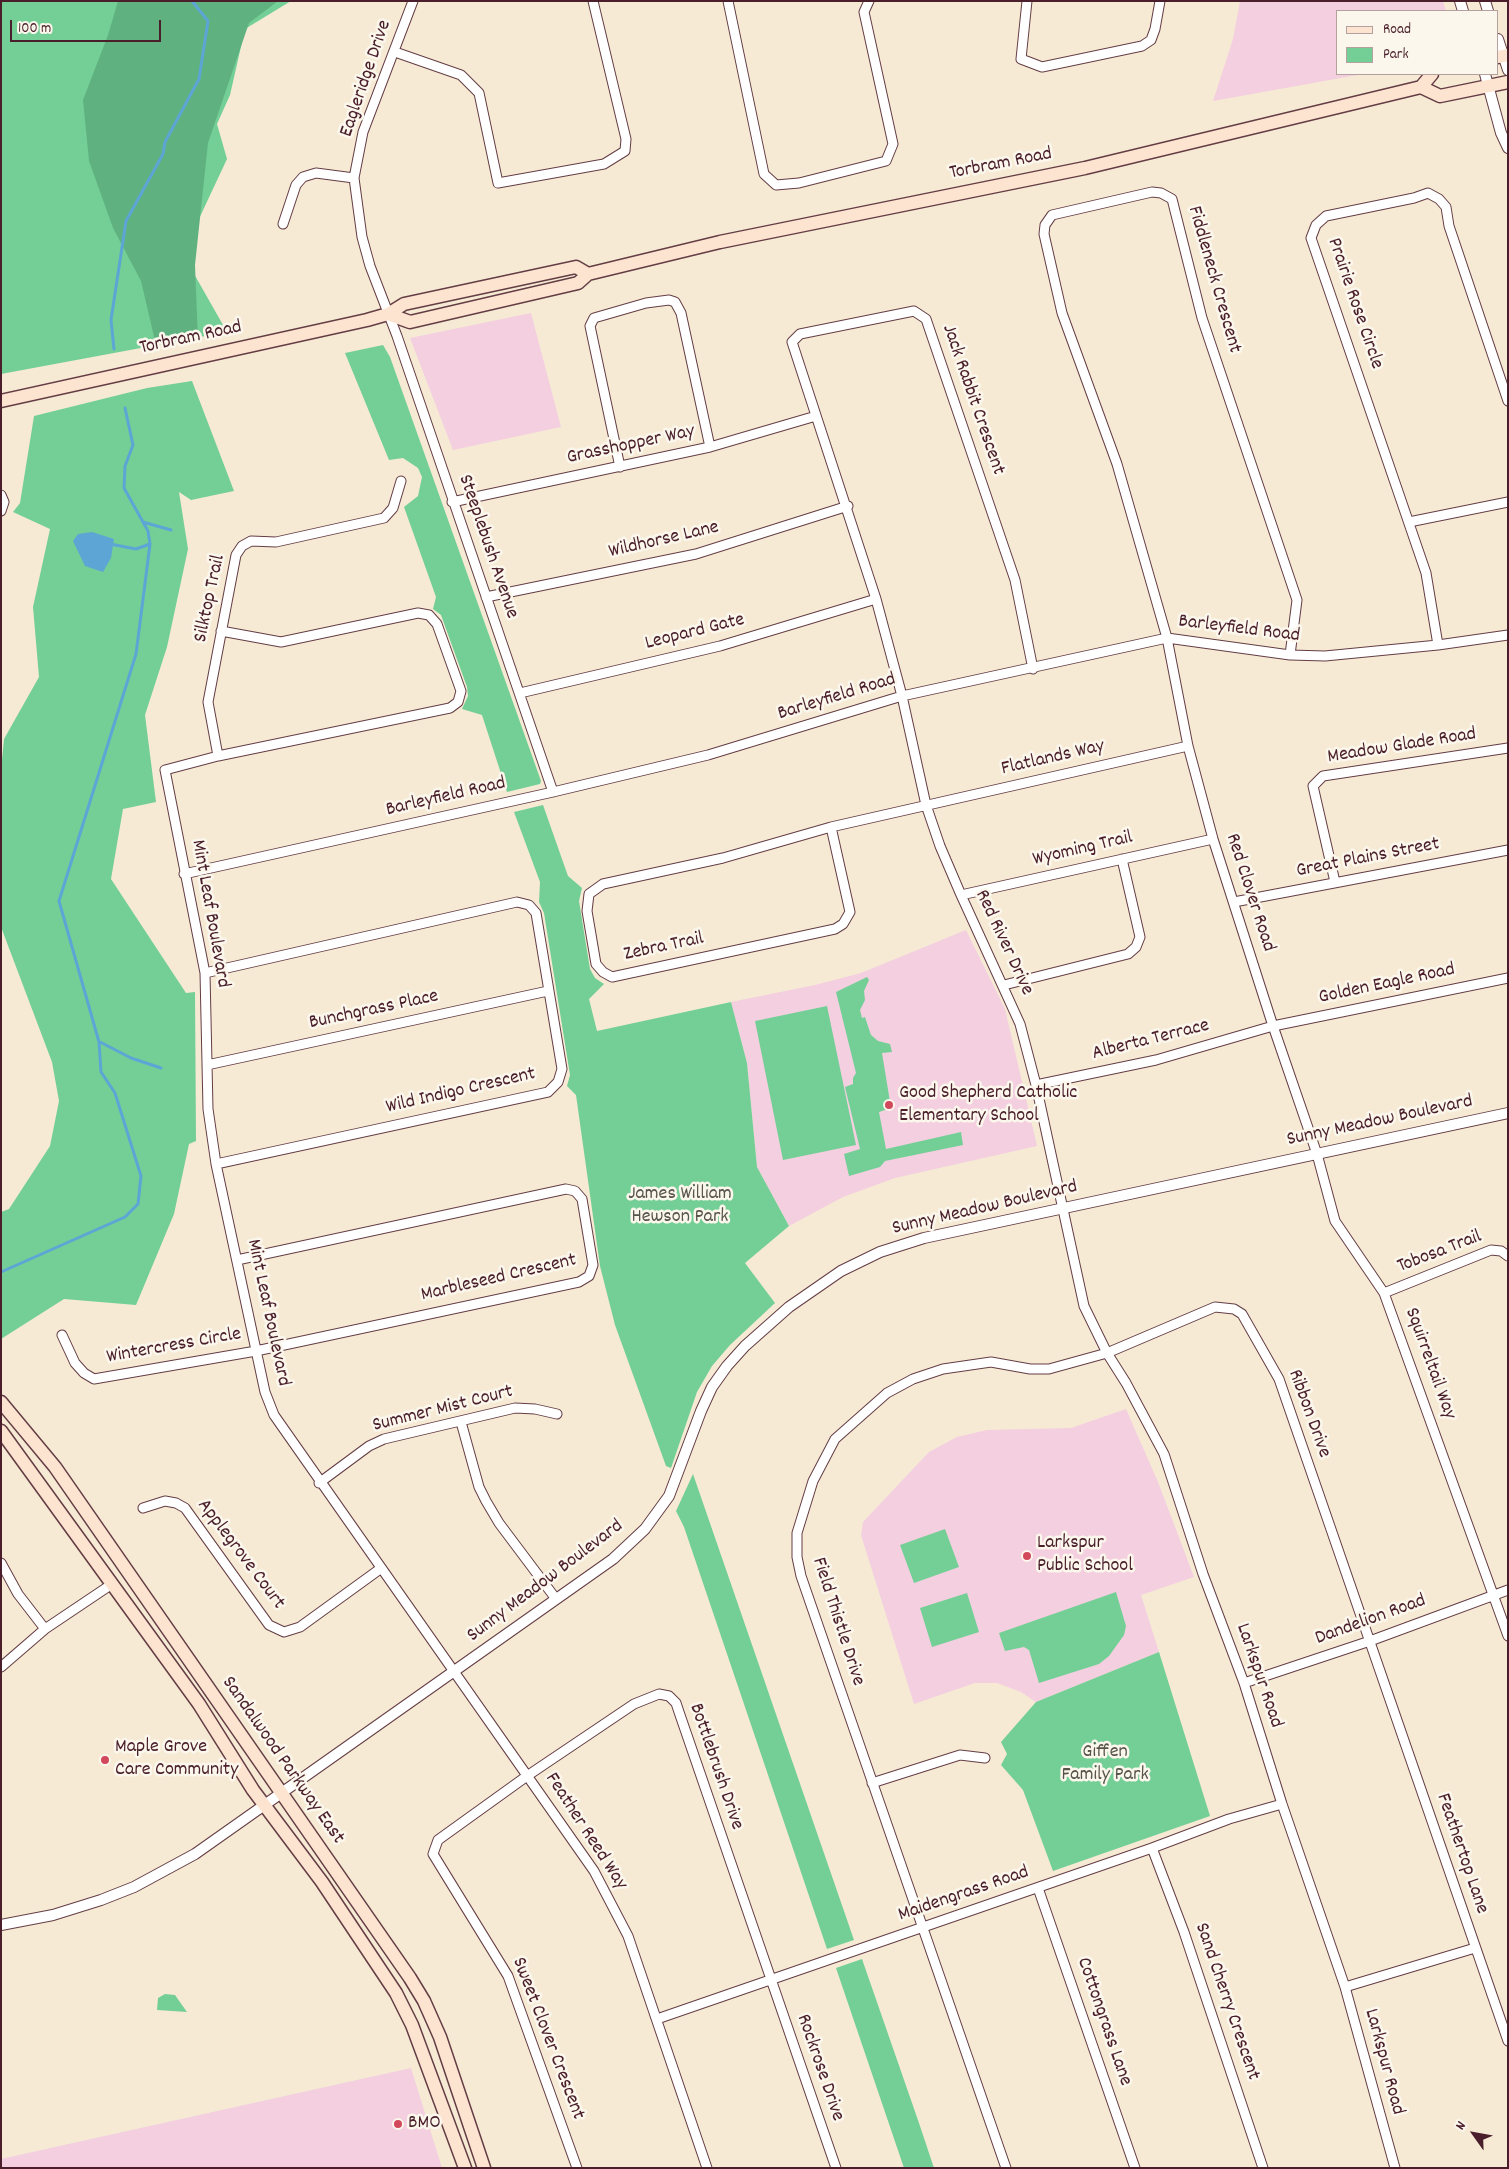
<!DOCTYPE html>
<style>
body{margin:0}
#map{position:relative;width:1509px;height:2169px;overflow:hidden;background:#f6ead5;font-family:Dekko,sans-serif}
canvas{display:block}
.frame{position:absolute;inset:0;border:2px solid #4a1f2b;pointer-events:none}
.legend{position:absolute;left:1336px;top:10px;width:162px;height:65px;box-sizing:border-box;background:#fbf7ec;border:1px solid #b4a19f;margin:0;padding:6px 9px;list-style:none;font-size:15px;color:#4a1f2b}
.legend li{display:flex;align-items:center;gap:10px;height:25px}
.legend b{width:25px;border:1px solid #b4a19f}
.north{position:absolute;left:1449px;top:2109px;width:50px;height:50px;-webkit-text-stroke:4px #fbf7ec;paint-order:stroke;rotate:302deg;font-size:14px;font-weight:700;line-height:20px;text-align:center;color:#4a1f2b}
.north::after{content:'';display:block;margin:auto;width:18px;height:22px;background:#4a1f2b;clip-path:polygon(50% 0,100% 100%,50% 72%,0 100%)}
.scale{position:absolute;left:10px;top:20px;width:151px;height:22px;box-sizing:border-box;border:2px solid #4a1f2b;border-top:0;padding-left:6px;font-size:15px;line-height:18px;white-space:nowrap;color:#4a1f2b;-webkit-text-stroke:4px #fbf7ec;paint-order:stroke}
</style>
<div id="map">
<canvas width="1509" height="2169"></canvas>
<div class="frame"></div>
<ul class="legend">
<li><b style="height:6px;background:#fde4d1"></b>Road</li>
<li><b style="height:14px;background:#74cf96"></b>Park</li>
</ul>
<div class="north">N</div>
<div class="scale">100 m</div>
</div>
<script>
const ctx = document.querySelector('canvas').getContext('2d');
ctx.lineJoin = 'round';
function paint(path, color) {
  ctx.fillStyle = color;
  ctx.fill(path, 'evenodd');
}
function toPath(rows) {
  const path = new Path2D();
  for (const r of rows) {
    path.moveTo(r[0], r[1]);
    for (let i = 2; i < r.length; i += 2) path.lineTo(r[i], r[i + 1]);
  }
  return path;
}
function trace(path, color, width, dash) {
  ctx.strokeStyle = color;
  ctx.lineWidth = width;
  ctx.lineCap = dash ? 'butt' : 'round';
  ctx.setLineDash(dash || []);
  ctx.stroke(path);
}
function drawText(font, color, halo, rows, align = 'center') {
  ctx.font = font + ' Dekko,sans-serif';
  ctx.lineWidth = 5;
  ctx.setLineDash([]);
  ctx.textBaseline = 'middle';
  ctx.strokeStyle = halo;
  ctx.fillStyle = color;
  for (const [text, x, y, turn = 0] of rows) {
    ctx.save();
    ctx.translate(x, y);
    ctx.rotate((+turn || 0) * Math.PI / 180);
    ctx.textAlign = isNaN(turn) ? turn : align;
    if (halo) ctx.strokeText(text, 0, 0);
    ctx.fillText(text, 0, 0);
    ctx.restore();
  }
}
const built = toPath([
 [1240,1,1443,1,1446,11,1338,11,1338,74,1363,74,1213,101,1233,39],
 [531,313,561,427,453,450,410,338],
 [966,930,1005,1009,1037,1146,895,1178,843,1197,789,1226,757,1167,747,1063,731,1002,815,985,861,973],
 [1126,1409,1158,1482,1194,1577,1141,1595,1159,1652,1036,1702,1021,1692,997,1683,975,1683,914,1704,861,1535,863,1522,929,1452,957,1437,987,1430,1071,1428],
 [411,2068,442,2168,1,2168,1,2159]
]);
const green = toPath([
 [1,1,291,1,245,29,230,95,217,124,227,159,197,223,189,265,227,332,1,374],
 [383,345,390,357,541,781,540,784,507,792,482,715,462,709,468,696,467,687,441,615,433,609,436,597,404,507,418,496,422,477,418,468,403,458,389,460,345,353],
 [192,381,234,491,191,500,179,492,188,549,167,647,145,715,156,802,123,809,111,879,186,993,195,992,196,1141,189,1144,174,1214,136,1305,64,1299,1,1339,1,1212,9,1209,50,1146,59,1101,52,1062,1,927,1,770,4,739,39,677,33,607,50,529,13,512,20,503,34,416,147,388],
 [543,805,568,876,582,888,579,901,590,969,595,978,604,984,589,999,597,1031,731,1002,747,1063,757,1167,789,1226,745,1263,775,1303,730,1345,712,1366,697,1392,671,1468,666,1466,615,1325,600,1266,576,1095,567,1086,570,1075,544,913,539,902,540,882,514,812],
 [867,977,869,980,864,991,865,1000,860,1010,862,1018,865,1017,871,1035,878,1041,890,1044,892,1052,882,1053,891,1108,879,1112,886,1149,961,1132,963,1145,885,1161,880,1167,849,1176,844,1154,860,1149,845,1087,853,1084,853,1078,856,1073,836,992],
 [827,1006,856,1145,783,1160,755,1021],
 [693,1474,854,1940,827,1949,684,1527,676,1511],
 [945,1529,959,1567,914,1583,900,1545],
 [1116,1592,1126,1626,1124,1635,1109,1656,1099,1664,1039,1683,1029,1650,1024,1647,1005,1651,999,1633],
 [967,1593,979,1632,932,1647,920,1608],
 [1159,1652,1210,1816,1053,1871,1023,1790,1001,1765,1007,1754,1001,1742,1036,1702],
 [862,1959,920,2126,934,2168,904,2168,836,1968],
 [165,1994,175,1995,187,2012,157,2010,158,1998]
]);
const forest = toPath([
 [118,1,278,1,249,23,208,143,195,265,198,340,155,341,141,281,113,228,89,161,83,100,108,35]
]);
const water = toPath([
 [92,532,114,539,111,558,103,572,85,566,73,541,78,534]
]);
const stream = toPath([
 [114,349,111,320,126,221,163,154,165,142,199,79,208,21,192,1],
 [143,522,171,530],
 [110,544,136,549,150,544],
 [100,1042,131,1058,161,1068],
 [1,1272,125,1217,138,1204,141,1176,115,1093,101,1072,99,1042,59,901,136,654,150,544,148,531,124,488,125,466,133,445,125,408]
]);
const minor = toPath([
 [413,1,363,132,354,178,362,237,370,266,397,336,553,792],
 [728,1,764,174,776,185,799,183,886,161,893,144,864,12,869,1],
 [1027,1,1021,59,1042,67,1142,46,1151,40,1155,29,1160,1],
 [395,52,461,75,479,93,498,183,604,164,625,151,626,139,593,1],
 [283,224,296,185,303,177,316,173,354,178],
 [620,467,590,326,594,318,646,303,669,300,675,302,681,313,710,447],
 [1,495,4,502,1,511],
 [452,502,710,447,816,416],
 [1409,522,1508,502],
 [486,597,696,554,848,506],
 [221,631,281,642,418,613,429,615,437,624,461,691,458,702,450,708,218,756,165,770,205,973,208,1109,216,1164,265,1392,274,1415,594,1871,628,1936,707,2168],
 [1438,645,1426,573,1311,238,1316,225,1326,216,1414,198,1428,193,1439,199,1446,207,1449,226,1508,401],
 [1290,655,1297,600,1202,318,1172,199,1161,193,1152,192,1052,215,1045,225,1044,234,1062,313,1117,464,1167,638,1188,746,1213,839,1273,1026,1317,1154,1335,1221,1384,1293,1508,1636],
 [1033,669,1015,580,926,319,914,311,800,334,792,342,876,599,902,696,926,805,940,846,961,895,1020,1024,1036,1085,1084,1306,1107,1353,1126,1383,1164,1454,1203,1574,1244,1683,1282,1804,1345,1987,1395,2168],
 [520,693,720,646,876,599],
 [218,756,208,702,236,555,242,546,251,541,276,542,384,518,393,508,401,481],
 [831,827,850,912,843,924,835,929,612,977,603,972,596,964,587,911,589,894,603,884,723,858,831,827,1188,746],
 [184,874,553,792,708,755,902,696,1167,638,1290,655,1325,656,1438,645,1508,635],
 [1335,882,1313,786,1323,776,1508,748],
 [961,895,1213,839],
 [1234,902,1508,850],
 [205,973,517,902,529,905,536,913,562,1069,558,1082,548,1092,216,1164],
 [1004,985,1128,954,1136,947,1140,937,1122,859],
 [207,1065,548,991],
 [1036,1085,1156,1060,1273,1026,1508,978],
 [1384,1293,1491,1250,1501,1251,1508,1256],
 [62,1335,75,1363,84,1373,94,1379,256,1351,579,1282,589,1276,593,1265,582,1199,575,1191,566,1189,237,1260],
 [461,1422,479,1487,486,1501,499,1523,556,1599],
 [319,1483,369,1446,384,1439,515,1408,535,1409,557,1414],
 [143,1508,165,1501,176,1503,185,1508,269,1625,284,1632,300,1627,380,1569],
 [1,1563,18,1594,45,1629],
 [1,1667,45,1629,112,1584],
 [1244,1683,1370,1641,1508,1590],
 [872,1783,960,1755,985,1758],
 [1152,1848,1184,1932,1263,2168],
 [1038,1888,1135,2168],
 [1345,1987,1475,1948],
 [657,2019,1152,1848,1229,1819,1282,1804],
 [577,2168,508,1976,433,1854,438,1840,527,1776,634,1704,659,1694,669,1696,676,1703,679,1712,836,2168],
 [1006,2168,801,1576,797,1557,797,1533,813,1481,835,1439,887,1393,913,1379,943,1369,991,1362,1030,1369,1049,1369,1107,1353,1215,1307,1234,1309,1242,1314,1279,1379,1508,2041]
]);
const tertiary = toPath([
 [1460,1,1463,11],
 [1485,1,1488,11],
 [1498,39,1508,70],
 [1485,74,1501,133,1508,148],
 [1,1925,53,1915,101,1900,134,1887,195,1854,613,1559,645,1529,669,1496,701,1411,712,1387,727,1366,745,1346,789,1307,841,1271,880,1252,924,1238,1508,1113]
]);
const secondary = toPath([
 [1498,57,1508,55],
 [1421,87,1440,96,1508,82],
 [388,314,410,322,578,283,588,274,720,242,1085,168,1421,87,1432,74],
 [1,401,367,320,388,314,404,304,576,267,588,274],
 [1,1402,55,1467,410,1978,424,2001,440,2037,484,2168],
 [1,1431,199,1704,253,1790,322,1882,396,1993,412,2025,465,2168]
]);
const markers = [
 [889,1105,5,"#d1495b"],
 [1027,1556,5,"#d1495b"],
 [105,1760,5,"#d1495b"],
 [398,2124,5,"#d1495b"]
];
const streetNames = [
 ["Eagleridge Drive",367,79,-71],
 ["Torbram Road",1001,165,-11],
 ["Fiddleneck Crescent",1213,280,74],
 ["Prairie Rose Circle",1354,304,71],
 ["Torbram Road",191,339,-12],
 ["Jack Rabbit Crescent",972,400,71],
 ["Grasshopper Way",631,446,-12],
 ["Wildhorse Lane",664,541,-13],
 ["Steeplebush Avenue",487,547,71],
 ["Silktop Trail",211,599,-78],
 ["Barleyfield Road",1239,630,7],
 ["Leopard Gate",695,633,-14],
 ["Barleyfield Road",837,698,-17],
 ["Meadow Glade Road",1402,747,-9],
 ["Flatlands Way",1053,759,-13],
 ["Barleyfield Road",446,798,-13],
 ["Wyoming Trail",1083,850,-13],
 ["Great Plains Street",1368,859,-11],
 ["Red Clover Road",1249,893,72],
 ["Mint Leaf Boulevard",209,914,80],
 ["Red River Drive",1003,943,65],
 ["Zebra Trail",664,948,-12],
 ["Golden Eagle Road",1387,985,-12],
 ["Bunchgrass Place",374,1011,-12],
 ["Alberta Terrace",1151,1041,-14],
 ["Wild Indigo Crescent",461,1092,-13],
 ["Sunny Meadow Boulevard",1380,1122,-12],
 ["Sunny Meadow Boulevard",985,1209,-13],
 ["Tobosa Trail",1440,1253,-21],
 ["Marbleseed Crescent",499,1279,-13],
 ["Mint Leaf Boulevard",267,1313,78],
 ["Wintercress Circle",174,1347,-10],
 ["Squirreltail Way",1429,1364,70],
 ["Summer Mist Court",443,1410,-14],
 ["Ribbon Drive",1308,1414,70],
 ["Applegrove Court",240,1555,53],
 ["Sunny Meadow Boulevard",546,1582,-37],
 ["Dandelion Road",1371,1621,-20],
 ["Field Thistle Drive",837,1622,72],
 ["Larkspur Road",1258,1676,71],
 ["Sandalwood Parkway East",282,1761,55],
 ["Bottlebrush Drive",715,1767,71],
 ["Feather Reed Way",585,1832,57],
 ["Feathertop Lane",1461,1854,71],
 ["Maidengrass Road",964,1895,-19],
 ["Sand Cherry Crescent",1226,2002,71],
 ["Cottongrass Lane",1103,2022,71],
 ["Sweet Clover Crescent",547,2039,69],
 ["Larkspur Road",1383,2062,75],
 ["Rockrose Drive",819,2068,71]
];
const poiNames = [
 ["Good Shepherd Catholic",899,1094],
 ["Elementary School",899,1117],
 ["Larkspur",1037,1544],
 ["Public School",1037,1567],
 ["Maple Grove",115,1748],
 ["Care Community",115,1771],
 ["BMO",408,2124]
];
const parkNames = [
 ["James William",680,1195],
 ["Hewson Park",680,1218],
 ["Giffen",1105,1753],
 ["Family Park",1105,1776]
];
paint(built, '#f3cfe0');
paint(green, '#74cf96');
paint(forest, '#5fb27f');
paint(water, '#5da5d4');
trace(stream, '#5da5d4', 3);
trace(minor, '#643d44', 11);
trace(tertiary, '#643d44', 12);
trace(secondary, '#643d44', 15);
trace(minor, '#fff', 9);
trace(tertiary, '#fff', 10);
trace(secondary, '#fde4d1', 12);
for (const [x, y, r, color] of markers) {
  const dot = new Path2D();
  dot.arc(x, y, r, 0, 2 * Math.PI);
  ctx.fillStyle = color;
  ctx.fill(dot);
  trace(dot, '#fbf7ec', 2);
}
drawText('20px', '#4a1f2b', '#fbf7ec', streetNames);
drawText('20px', '#4a1f2b', '#fbf7ec', poiNames, 'left');
drawText('20px', '#57544b', '#fbf7ec', parkNames);
</script>
